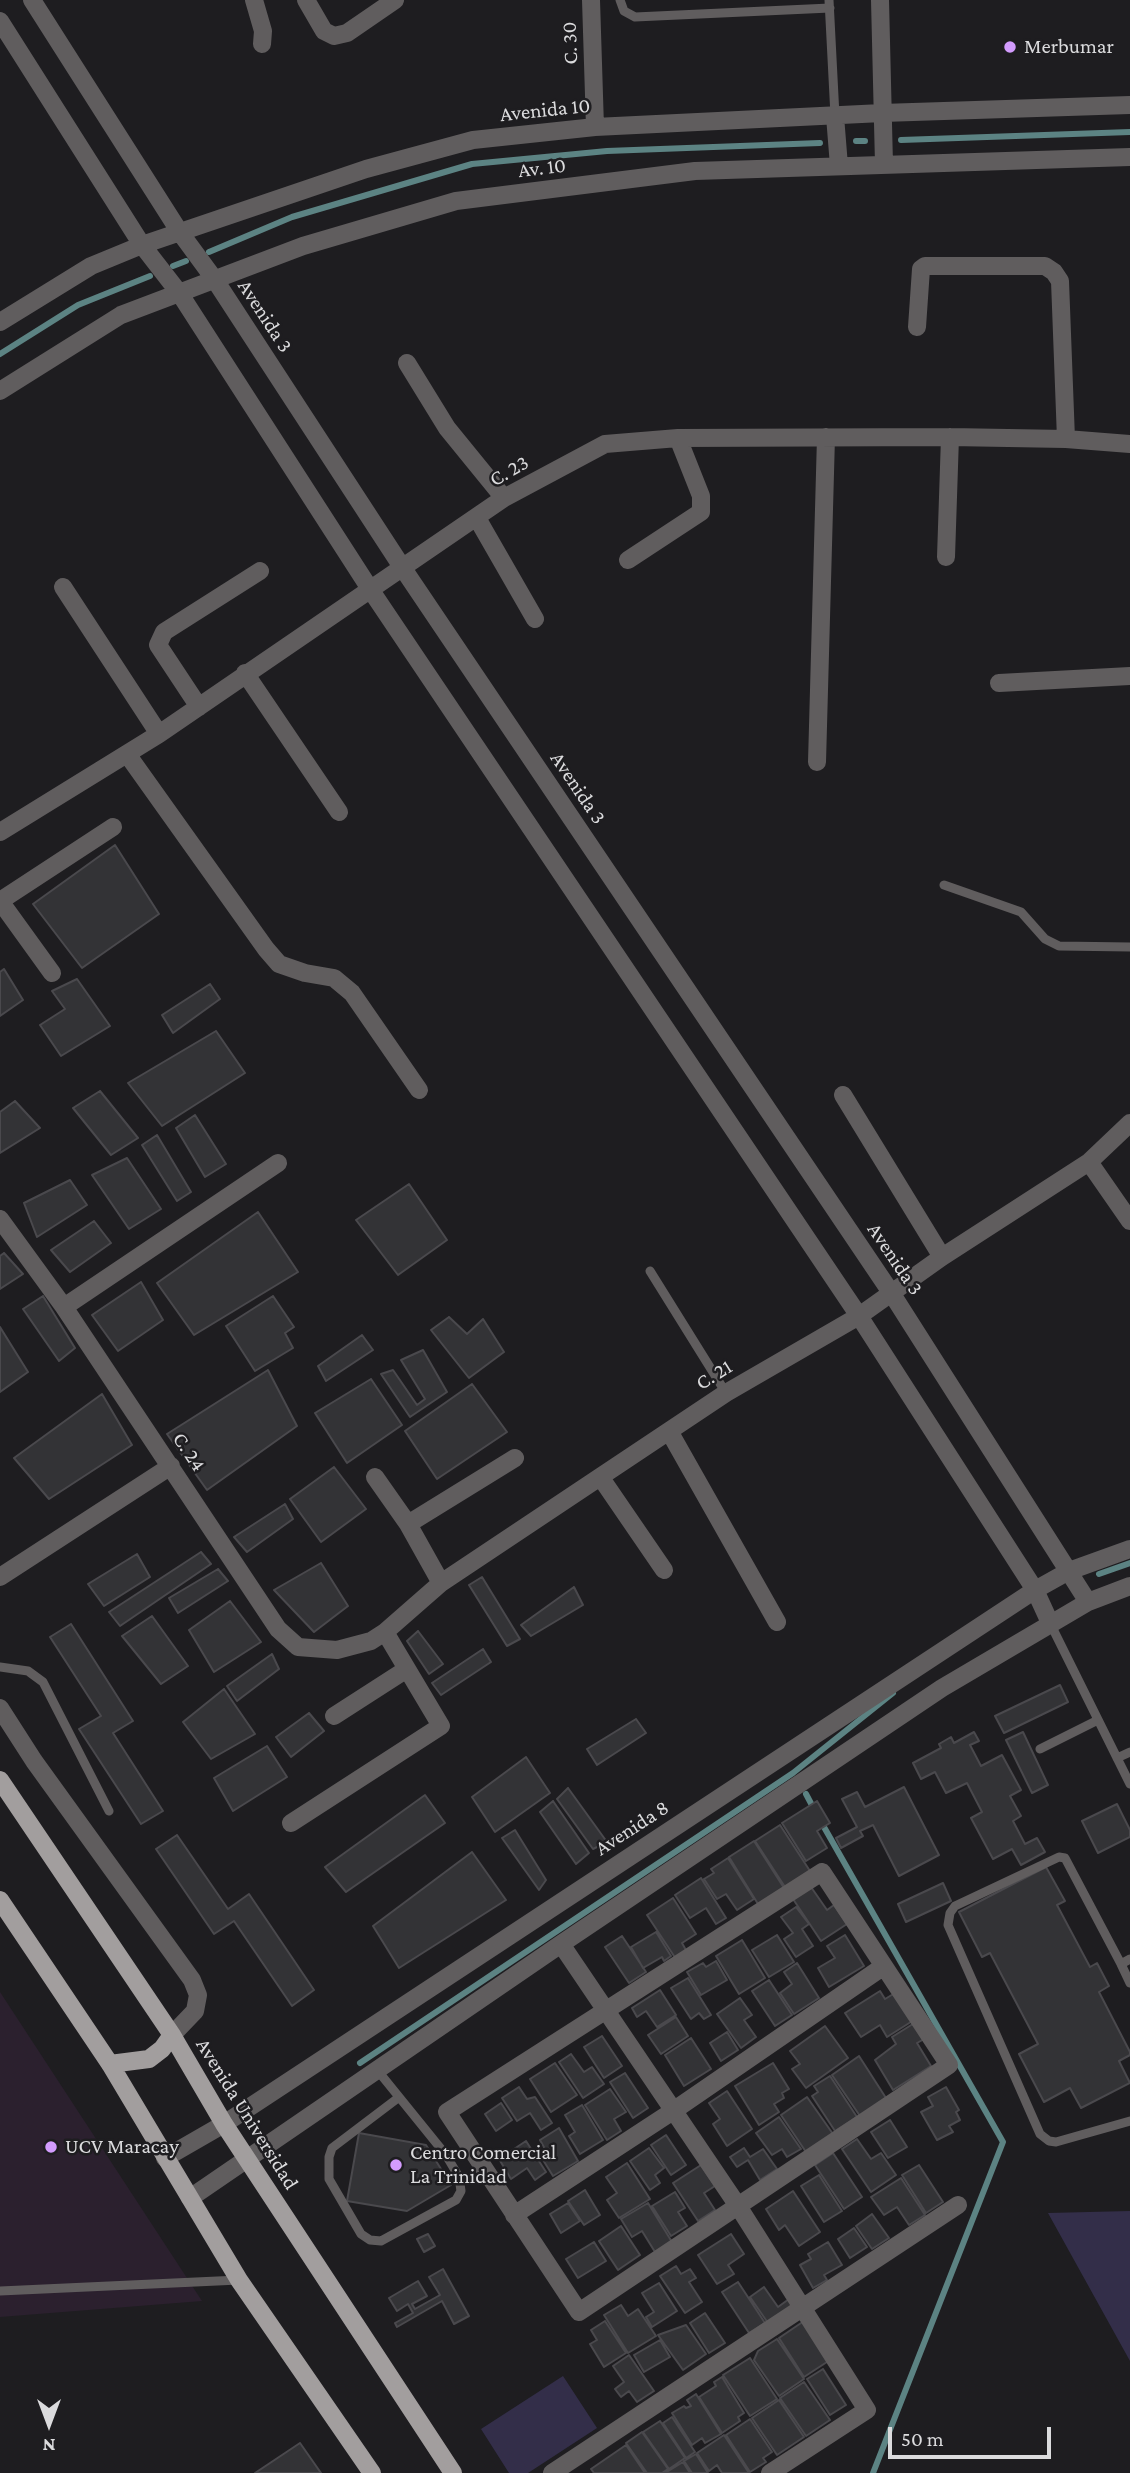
<!DOCTYPE html>
<style>
body{margin:0}
#map{position:relative;width:1130px;height:2473px;overflow:hidden;background:#1e1d20;font-family:"Crimson Pro",serif}
canvas{display:block}
.north{position:absolute;left:14px;top:2389px;width:70px;height:70px;-webkit-text-stroke:5px #1e1d20;paint-order:stroke;rotate:180deg;font-size:19px;font-weight:700;line-height:28px;text-align:center;color:#dbdbdd}
.north::after{content:'';display:block;margin:auto;width:24px;height:32px;background:#dbdbdd;clip-path:polygon(50% 0,100% 100%,50% 72%,0 100%)}
.scale{position:absolute;left:888px;top:2427px;width:163px;height:32px;box-sizing:border-box;border:4px solid #dbdbdd;border-top:0;padding-left:9px;font-size:21px;line-height:24px;white-space:nowrap;color:#dbdbdd;-webkit-text-stroke:5px #1e1d20;paint-order:stroke}
</style>
<div id="map">
<canvas width="1130" height="2473"></canvas>
<div class="north">N</div>
<div class="scale">50 m</div>
</div>
<script>
const ctx = document.querySelector('canvas').getContext('2d');
ctx.lineJoin = 'round';
function paint(path, color) {
  ctx.fillStyle = color;
  ctx.fill(path, 'evenodd');
}
function toPath(rows) {
  const path = new Path2D();
  for (const r of rows) {
    path.moveTo(r[0], r[1]);
    for (let i = 2; i < r.length; i += 2) path.lineTo(r[i], r[i + 1]);
  }
  return path;
}
function trace(path, color, width, dash) {
  ctx.strokeStyle = color;
  ctx.lineWidth = width;
  ctx.lineCap = dash ? 'butt' : 'round';
  ctx.setLineDash(dash || []);
  ctx.stroke(path);
}
function drawText(font, color, halo, rows, align = 'center') {
  ctx.font = font + ' "Crimson Pro",serif';
  ctx.lineWidth = 5;
  ctx.setLineDash([]);
  ctx.textBaseline = 'middle';
  ctx.strokeStyle = halo;
  ctx.fillStyle = color;
  for (const [text, x, y, turn = 0] of rows) {
    ctx.save();
    ctx.translate(x, y);
    ctx.rotate((+turn || 0) * Math.PI / 180);
    ctx.textAlign = isNaN(turn) ? turn : align;
    if (halo) ctx.strokeText(text, 0, 0);
    ctx.fillText(text, 0, 0);
    ctx.restore();
  }
}
const education = toPath([
 [0,1992,202,2301,0,2317]
]);
const green = toPath([
 [1130,2211,1130,2361,1048,2213],
 [563,2376,597,2428,528,2473,509,2473,481,2429]
]);
const stream = toPath([
 [901,140,1130,132],
 [856,141,865,141],
 [209,252,292,217,472,164,607,151,820,143],
 [173,266,186,261],
 [0,354,78,305,150,276],
 [1099,1574,1130,1563],
 [806,1794,815,1811],
 [820,1820,1003,2142,873,2473],
 [360,2063,793,1773,893,1693]
]);
const building = toPath([
 [115,845,159,914,82,968,33,904,115,845],
 [4,969,23,1000,0,1016,0,972,4,969],
 [77,979,110,1026,61,1056,40,1025,65,1009,52,991,77,979],
 [210,984,220,999,173,1033,162,1015,210,984],
 [216,1031,245,1073,162,1126,128,1083,216,1031],
 [100,1091,138,1138,111,1155,73,1108,100,1091],
 [15,1101,40,1128,0,1153,0,1112,15,1101],
 [195,1115,226,1164,205,1177,176,1128,195,1115],
 [157,1135,191,1192,177,1201,142,1145,157,1135],
 [127,1158,161,1209,129,1229,92,1175,127,1158],
 [70,1180,87,1205,37,1237,24,1203,70,1180],
 [409,1184,447,1240,398,1275,356,1220,409,1184],
 [258,1212,298,1272,194,1335,157,1283,258,1212],
 [94,1221,111,1243,70,1272,51,1250,94,1221],
 [4,1253,23,1274,0,1289,0,1256,4,1253],
 [141,1282,163,1320,118,1351,92,1315,141,1282],
 [43,1296,75,1348,59,1361,23,1309,43,1296],
 [273,1296,294,1327,285,1333,293,1348,255,1371,226,1326,273,1296],
 [449,1317,467,1334,483,1319,504,1352,469,1378,431,1330,449,1317],
 [0,1327,28,1372,0,1392,0,1327],
 [362,1335,373,1350,326,1381,318,1366,362,1335],
 [423,1350,447,1392,410,1417,381,1374,393,1370,417,1405,425,1399,401,1360,423,1350],
 [268,1370,297,1426,207,1490,167,1434,268,1370],
 [371,1379,402,1425,347,1463,315,1413,371,1379],
 [472,1384,507,1432,437,1479,405,1431,472,1384],
 [102,1394,132,1445,49,1499,14,1458,102,1394],
 [334,1467,366,1509,321,1542,290,1499,334,1467],
 [285,1504,293,1519,247,1552,234,1537,285,1504],
 [201,1552,211,1564,120,1626,109,1612,201,1552],
 [137,1554,150,1577,104,1606,88,1584,137,1554],
 [321,1563,348,1606,314,1632,274,1590,321,1563],
 [218,1569,228,1581,178,1613,169,1598,218,1569],
 [482,1577,520,1639,507,1646,469,1585,482,1577],
 [574,1587,583,1605,531,1636,521,1625,574,1587],
 [230,1601,261,1642,214,1672,189,1630,230,1601],
 [152,1616,188,1666,161,1684,122,1636,152,1616],
 [71,1624,133,1721,113,1733,163,1811,141,1824,79,1729,101,1716,50,1637,71,1624],
 [418,1631,443,1664,429,1674,407,1641,418,1631],
 [483,1649,491,1662,441,1695,432,1683,483,1649],
 [272,1654,279,1669,237,1701,227,1686,272,1654],
 [1060,1685,1068,1702,1004,1733,995,1716,1060,1685],
 [224,1689,255,1734,211,1759,183,1722,224,1689],
 [309,1713,324,1731,291,1757,276,1737,309,1713],
 [636,1719,646,1733,597,1765,587,1749,636,1719],
 [974,1732,979,1741,970,1745,981,1766,1002,1755,1021,1790,1010,1796,1021,1816,1013,1821,1025,1844,1037,1838,1045,1852,1021,1865,1012,1849,993,1859,971,1818,982,1812,967,1783,946,1793,935,1772,921,1779,913,1763,941,1748,939,1744,951,1737,954,1743,974,1732],
 [1023,1732,1048,1785,1032,1793,1006,1740,1023,1732],
 [267,1746,287,1777,233,1811,214,1778,267,1746],
 [526,1757,550,1793,495,1832,472,1797,526,1757],
 [904,1787,939,1855,899,1876,873,1825,860,1831,863,1836,841,1848,836,1838,857,1827,842,1799,857,1792,865,1807,904,1787],
 [568,1788,607,1842,593,1849,557,1799,568,1788],
 [425,1795,445,1823,346,1892,325,1867,425,1795],
 [553,1801,589,1853,576,1864,540,1812,553,1801],
 [817,1801,830,1823,817,1831,827,1848,806,1861,782,1823,817,1801],
 [1117,1804,1130,1830,1130,1837,1098,1853,1082,1821,1117,1804],
 [780,1825,810,1871,785,1887,755,1841,780,1825],
 [515,1830,546,1880,539,1890,502,1838,515,1830],
 [177,1835,228,1909,249,1894,314,1990,292,2006,234,1921,214,1934,156,1849,177,1835],
 [754,1841,784,1888,758,1904,729,1857,754,1841],
 [472,1852,506,1900,399,1968,373,1926,472,1852],
 [728,1858,754,1899,737,1910,726,1894,717,1899,704,1879,714,1873,711,1869,728,1858],
 [1046,1867,1065,1901,1057,1905,1090,1967,1097,1963,1109,1986,1099,1992,1130,2052,1130,2055,1119,2061,1130,2083,1081,2108,1070,2088,1044,2102,1019,2054,1038,2044,990,1953,982,1957,959,1912,1046,1867],
 [701,1878,726,1918,716,1924,706,1908,690,1918,675,1895,701,1878],
 [943,1883,951,1901,906,1922,898,1904,943,1883],
 [811,1887,827,1910,834,1905,847,1924,821,1941,793,1899,811,1887],
 [673,1898,696,1934,682,1943,687,1952,676,1959,647,1915,673,1898],
 [796,1907,809,1924,802,1929,813,1946,796,1957,784,1939,793,1933,781,1917,796,1907],
 [656,1932,671,1956,664,1961,662,1957,643,1968,631,1947,656,1932],
 [777,1935,794,1962,769,1977,752,1950,777,1935],
 [845,1935,864,1966,829,1987,818,1968,835,1958,827,1946,845,1935],
 [622,1936,646,1972,629,1983,605,1947,622,1936],
 [742,1940,765,1978,739,1994,716,1956,742,1940],
 [716,1961,727,1980,701,1995,687,1972,703,1963,706,1967,716,1961],
 [797,1963,819,1998,794,2014,780,1993,792,1984,784,1972,797,1963],
 [688,1978,711,2015,704,2019,699,2013,691,2019,671,1988,688,1978],
 [769,1980,792,2015,775,2026,752,1991,769,1980],
 [660,1990,676,2015,657,2027,646,2011,637,2017,632,2008,660,1990],
 [880,1991,885,1999,895,1993,914,2020,887,2037,880,2025,861,2037,845,2013,880,1991],
 [740,1998,752,2015,744,2020,756,2037,741,2048,717,2014,740,1998],
 [676,2017,688,2036,661,2054,648,2035,676,2017],
 [916,2022,926,2038,917,2043,931,2066,893,2090,875,2060,896,2044,892,2037,916,2022],
 [825,2026,848,2058,806,2088,792,2069,800,2064,790,2051,825,2026],
 [727,2032,738,2050,721,2061,710,2043,727,2032],
 [602,2036,622,2066,604,2078,584,2047,602,2036],
 [691,2038,711,2069,684,2086,665,2055,691,2038],
 [571,2054,584,2072,592,2067,604,2084,583,2098,559,2062,571,2054],
 [859,2056,886,2098,860,2116,832,2075,859,2056],
 [555,2063,577,2095,551,2112,530,2079,555,2063],
 [773,2063,789,2089,782,2093,784,2098,774,2104,779,2112,759,2125,735,2086,773,2063],
 [625,2073,648,2108,633,2118,610,2082,625,2073],
 [830,2076,857,2117,835,2131,812,2096,818,2092,814,2086,830,2076],
 [519,2087,527,2099,535,2097,552,2123,541,2130,530,2113,517,2121,502,2098,519,2087],
 [946,2087,959,2110,956,2112,960,2120,949,2126,953,2132,937,2140,921,2112,933,2106,928,2097,946,2087],
 [610,2089,626,2112,614,2119,621,2131,607,2140,585,2105,610,2089],
 [727,2091,752,2129,727,2146,713,2124,720,2119,709,2103,727,2091],
 [807,2097,833,2134,806,2152,781,2115,807,2097],
 [501,2103,512,2120,496,2131,485,2114,501,2103],
 [582,2105,603,2140,580,2154,569,2136,575,2132,565,2115,582,2105],
 [779,2117,801,2149,787,2157,782,2149,772,2155,756,2133,779,2117],
 [890,2120,907,2147,888,2158,871,2132,890,2120],
 [559,2128,578,2161,553,2176,540,2155,546,2151,540,2140,559,2128],
 [359,2133,426,2145,451,2185,407,2211,347,2201,359,2133],
 [666,2135,686,2165,671,2175,651,2145,666,2135],
 [857,2139,871,2159,881,2153,896,2175,871,2192,842,2149,857,2139],
 [526,2141,546,2172,535,2180,527,2168,511,2179,499,2159,526,2141],
 [649,2148,664,2168,655,2175,660,2183,650,2190,630,2161,649,2148],
 [744,2148,750,2157,763,2149,777,2169,760,2180,748,2160,737,2167,730,2157,744,2148],
 [833,2153,862,2197,844,2209,815,2165,833,2153],
 [627,2163,650,2199,619,2218,607,2200,617,2193,606,2177,627,2163],
 [701,2165,715,2186,704,2193,715,2210,698,2221,673,2183,701,2165],
 [919,2165,943,2202,926,2213,902,2175,919,2165],
 [819,2175,842,2211,824,2222,801,2186,819,2175],
 [901,2178,925,2215,909,2225,897,2207,884,2215,871,2197,901,2178],
 [585,2190,600,2215,584,2225,568,2201,585,2190],
 [793,2191,820,2232,799,2246,785,2225,779,2230,766,2209,793,2191],
 [675,2192,685,2208,678,2212,687,2226,671,2236,652,2206,675,2192],
 [568,2203,580,2221,561,2233,550,2214,568,2203],
 [648,2203,672,2242,655,2252,642,2231,632,2237,621,2219,648,2203],
 [872,2214,889,2238,872,2249,856,2226,872,2214],
 [621,2226,640,2255,618,2270,599,2241,621,2226],
 [854,2228,867,2247,850,2258,838,2239,854,2228],
 [428,2234,435,2246,424,2252,417,2239,428,2234],
 [731,2234,744,2254,728,2265,734,2274,717,2284,698,2255,731,2234],
 [594,2242,606,2261,578,2278,566,2259,594,2242],
 [828,2242,842,2265,824,2275,827,2280,813,2288,800,2265,811,2259,808,2254,828,2242],
 [676,2266,681,2274,690,2269,696,2278,689,2282,702,2302,685,2313,660,2276,676,2266],
 [443,2269,469,2316,454,2324,442,2301,397,2327,395,2323,413,2313,408,2304,397,2311,389,2298,418,2281,427,2296,412,2304,415,2309,440,2295,429,2277,443,2269],
 [738,2282,765,2323,749,2333,722,2292,738,2282],
 [659,2283,677,2311,652,2327,646,2317,654,2312,642,2293,659,2283],
 [764,2287,778,2307,789,2299,794,2306,768,2323,750,2297,764,2287],
 [621,2305,628,2316,638,2309,656,2336,628,2353,604,2315,621,2305],
 [705,2313,725,2343,709,2353,690,2323,705,2313],
 [605,2321,626,2353,604,2367,590,2344,597,2340,591,2330,605,2321],
 [804,2321,830,2360,804,2377,779,2338,804,2321],
 [686,2325,706,2354,683,2370,658,2335,686,2325],
 [777,2339,804,2379,779,2396,754,2360,758,2351,777,2339],
 [660,2340,670,2357,644,2372,634,2355,660,2340],
 [629,2355,654,2391,637,2402,629,2391,621,2397,615,2389,624,2382,613,2366,629,2355],
 [750,2358,777,2399,750,2416,723,2375,750,2358],
 [823,2369,846,2405,830,2415,807,2379,823,2369],
 [722,2377,744,2413,738,2417,740,2421,722,2433,699,2397,716,2386,714,2382,722,2377],
 [804,2382,830,2420,806,2436,780,2398,804,2382],
 [696,2394,721,2434,705,2443,702,2438,692,2445,672,2413,684,2406,686,2408,691,2406,687,2400,696,2394],
 [779,2400,804,2437,777,2455,752,2418,779,2400],
 [672,2417,695,2452,686,2458,663,2423,672,2417],
 [750,2419,772,2452,763,2458,766,2462,750,2472,726,2435,750,2419],
 [660,2421,685,2458,669,2469,643,2432,660,2421],
 [642,2432,668,2469,662,2473,647,2473,626,2443,642,2432],
 [724,2435,749,2473,722,2473,717,2465,709,2471,697,2453,724,2435],
 [300,2443,321,2473,255,2473,300,2443],
 [626,2445,645,2473,594,2473,591,2469,626,2445],
 [696,2454,708,2473,692,2473,684,2461,696,2454],
 [683,2462,690,2473,665,2473,683,2462]
]);
const service = toPath([
 [620,0,624,11,635,17,830,8],
 [829,0,835,116],
 [944,885,1021,912,1045,939,1059,946,1130,947],
 [650,1271,726,1393],
 [1051,1625,1130,1784],
 [0,1667,28,1671,43,1682,109,1811],
 [1040,1749,1098,1720],
 [1117,1758,1130,1752],
 [1130,1959,1121,1964,1130,1983],
 [1121,1964,1065,1858,1059,1857,955,1906,950,1913,948,1925,1040,2134,1049,2141,1056,2142,1130,2121],
 [378,2071,446,2155,459,2177,461,2191,456,2200,381,2241,370,2240,361,2234,329,2179,329,2157,332,2148,398,2098],
 [0,2291,239,2280]
]);
const minor = toPath([
 [32,0,179,231,215,280,402,567,892,1294,1088,1602],
 [254,0,263,31,262,44],
 [306,0,324,31,334,36,347,33,395,0],
 [591,0,595,127],
 [880,0,884,164],
 [0,21,142,245,180,294,370,589,859,1316,1035,1590,1051,1625],
 [835,116,839,166],
 [0,322,91,266,142,245,366,169,473,140,595,127,882,113,1130,105],
 [917,327,921,269,925,266,1045,266,1054,272,1060,281,1066,439],
 [407,363,447,428,504,498],
 [0,391,121,315,303,246,456,201,695,171,1130,157],
 [477,518,535,619],
 [946,557,950,437],
 [628,560,701,512,701,496,678,438],
 [63,587,159,734],
 [245,673,339,812],
 [999,683,1130,676],
 [199,707,158,645,164,632,260,571],
 [127,754,266,949,279,964,305,973,334,978,352,993,419,1090],
 [817,762,826,437],
 [0,832,159,734,504,498,605,444,678,438,950,437,1066,439,1130,444],
 [0,901,113,827],
 [0,901,52,973],
 [843,1095,942,1257],
 [1089,1162,1130,1221],
 [0,1219,64,1307,278,1629,298,1647,337,1650,371,1641,385,1632,441,1583,726,1393,859,1316,942,1257,1089,1162,1130,1123],
 [64,1307,278,1163],
 [669,1431,777,1622],
 [375,1477,408,1524,441,1583],
 [601,1478,664,1570],
 [408,1524,515,1458],
 [0,1577,171,1466],
 [0,1708,34,1761,192,1980,198,1995,195,2011,172,2035],
 [334,1716,407,1669],
 [291,1823,441,1726,385,1632],
 [822,1872,949,2065,579,2312,447,2112,822,1872],
 [561,1944,738,2206,867,2410,770,2473],
 [165,2158,224,2124,1035,1590,1069,1571,1130,1549],
 [190,2198,561,1944,942,1688,1088,1602,1130,1586],
 [514,2215,673,2111,884,1966],
 [552,2473,958,2205]
]);
const primary = toPath([
 [0,1780,172,2035,224,2124,453,2473],
 [0,1900,110,2064,239,2280,372,2473],
 [110,2064,149,2059,162,2049,172,2035]
]);
const markers = [
 [1010,47,7,"#d39cfd"],
 [51,2147,7,"#d39cfd"],
 [396,2165,7,"#d39cfd"]
];
const streetNames = [
 ["C. 30",570,43,-92],
 ["Avenida 10",545,110,-6],
 ["Av. 10",542,168,-7],
 ["Avenida 3",265,316,57],
 ["C. 23",509,471,-30],
 ["Avenida 3",578,788,56],
 ["Avenida 3",895,1259,56],
 ["C. 21",714,1375,-32],
 ["C. 24",189,1452,56],
 ["Avenida 8",632,1828,-33],
 ["Avenida Universidad",247,2114,58]
];
const poiNames = [
 ["Merbumar",1024,47],
 ["UCV Maracay",65,2147],
 ["Centro Comercial",410,2153],
 ["La Trinidad",410,2177]
];
paint(education, '#2b202e');
paint(green, '#332e49');
trace(stream, '#5c8383', 6);
paint(building, '#333336');
trace(building, '#4a494d', 2);
trace(service, '#605d5e', 9);
trace(minor, '#605d5e', 18);
trace(primary, '#a29e9e', 18);
for (const [x, y, r, color] of markers) {
  const dot = new Path2D();
  dot.arc(x, y, r, 0, 2 * Math.PI);
  ctx.fillStyle = color;
  ctx.fill(dot);
  trace(dot, '#1e1d20', 2.5);
}
drawText('21px', '#dbdbdd', '#1e1d20', streetNames);
drawText('21px', '#dbdbdd', '#1e1d20', poiNames, 'left');
</script>
